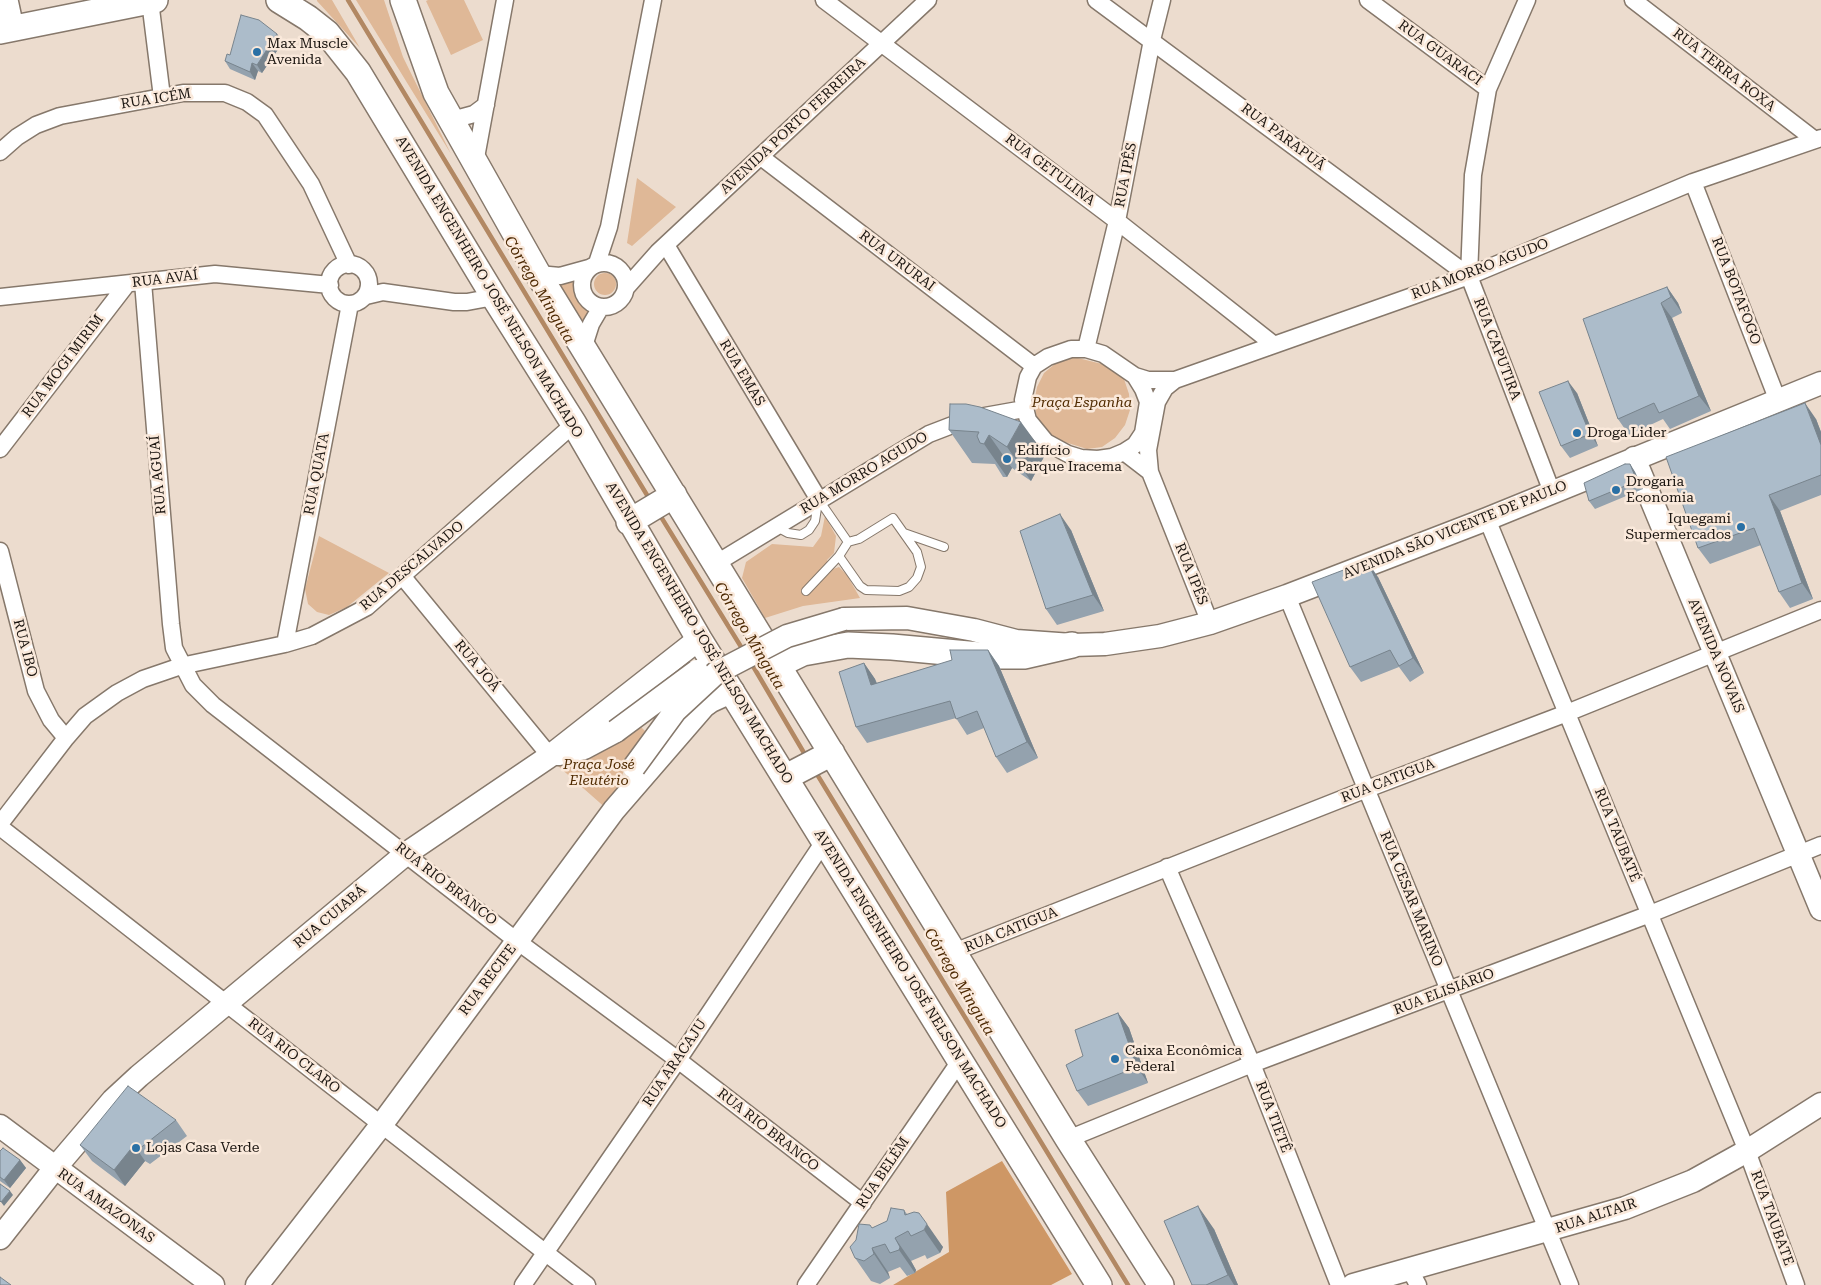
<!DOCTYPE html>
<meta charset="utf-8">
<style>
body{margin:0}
canvas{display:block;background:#ecdcce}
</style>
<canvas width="1821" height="1285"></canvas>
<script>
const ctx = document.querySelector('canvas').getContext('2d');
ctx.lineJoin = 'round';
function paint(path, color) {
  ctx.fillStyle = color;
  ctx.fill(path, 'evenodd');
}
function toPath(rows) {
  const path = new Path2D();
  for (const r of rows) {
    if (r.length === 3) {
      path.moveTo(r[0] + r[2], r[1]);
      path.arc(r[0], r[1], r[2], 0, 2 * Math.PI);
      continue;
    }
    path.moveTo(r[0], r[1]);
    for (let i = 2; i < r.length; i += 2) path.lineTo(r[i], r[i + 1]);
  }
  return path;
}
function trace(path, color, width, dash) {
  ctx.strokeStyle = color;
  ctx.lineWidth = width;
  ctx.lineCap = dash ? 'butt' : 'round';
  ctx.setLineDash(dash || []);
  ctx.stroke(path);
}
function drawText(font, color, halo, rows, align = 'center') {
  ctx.font = font + ' "Roboto Serif",serif';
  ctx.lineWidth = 5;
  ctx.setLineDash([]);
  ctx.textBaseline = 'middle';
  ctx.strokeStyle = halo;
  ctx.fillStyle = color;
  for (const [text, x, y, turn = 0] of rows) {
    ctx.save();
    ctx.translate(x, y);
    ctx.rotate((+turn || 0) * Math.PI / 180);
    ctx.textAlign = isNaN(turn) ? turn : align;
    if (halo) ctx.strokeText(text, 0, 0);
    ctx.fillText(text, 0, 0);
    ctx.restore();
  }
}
const green = toPath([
 [317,0,332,0,360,48,317,1],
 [356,0,384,0,403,57,451,154],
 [428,0,464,0,483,40,451,55,426,1],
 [637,178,676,207,632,246,627,243],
 [605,284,11],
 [572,281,581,301,593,308,583,328,555,285],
 [1070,356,1114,367,1124,379,1129,394,1130,410,1125,425,1115,438,1102,447,1087,449,1052,438,1037,418,1034,403,1037,387,1044,373,1056,363],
 [825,516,836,536,834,553,827,560,833,569,839,567,847,575,860,598,803,606,765,618,742,578,746,562,772,544,813,547,821,536],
 [319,536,389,573,347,607,329,615,317,612,308,604,305,589],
 [637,723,645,731,625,768,608,810,558,766,600,748]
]);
const forest = toPath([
 [1002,1161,1072,1274,1051,1285,893,1285,949,1252,946,1192]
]);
const stream = toPath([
 [348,0,650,500],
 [658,512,743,650],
 [750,661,807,758],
 [815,771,1128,1285]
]);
const lane = toPath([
 [819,500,848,542,839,556,860,586,866,590,899,591,909,587,917,578,921,567,917,552,893,518,859,539,848,542],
 [777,527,788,533,801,535,809,530,815,521,818,502],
 [904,533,944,547],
 [806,591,839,556]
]);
const street = toPath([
 [824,0,1117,221,1273,344],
 [1096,0,1469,276],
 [1368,0,1488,89],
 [1527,0,1488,89,1473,175,1469,276,1552,492],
 [1633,0,1815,140],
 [150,1,162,97],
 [452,120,474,114,486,105],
 [0,152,17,137,36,125,60,116,183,93,225,93,247,102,265,115,311,184,349,265],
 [761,157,1034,366],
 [475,163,505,0],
 [1693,182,1778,401],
 [666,245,819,500],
 [604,285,22],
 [597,263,609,227,653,0],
 [349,284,20],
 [538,274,560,276,589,268],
 [143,282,171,624,174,648,193,685,213,705,517,941,678,1060,863,1203],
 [626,288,658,252,928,0],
 [366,296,383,292,454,302,467,302,494,297],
 [0,297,215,274,330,285],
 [583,349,591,324,601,307],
 [1071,349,1086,349,1103,354,1135,376,1143,389,1148,402,1143,433,1135,445,1124,452,1112,457,1098,459,1081,458,1068,454,1046,442,1028,420,1023,400,1028,377,1034,366,1048,357,1071,349],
 [1086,349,1117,221,1152,40,1162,0],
 [1135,376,1148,380,1175,380,1469,276,1693,182,1821,138],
 [0,449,127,284],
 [1124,452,1150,472,1210,623],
 [1150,472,1148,450,1157,402,1165,388,1175,380],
 [1487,519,1747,1151,1796,1285],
 [0,551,36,691,51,720,66,738],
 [715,564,929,434,968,419,1024,409],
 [403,577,550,756],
 [1287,596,1570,1285],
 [285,644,350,304],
 [0,824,66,738,85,716,117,693,143,679,181,666,285,644,312,636,367,607,574,424],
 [0,827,587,1285],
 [1167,867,1252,1064,1339,1285],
 [954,952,1367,789,1567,713,1821,610],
 [1068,1139,1252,1064,1650,914,1821,845],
 [1410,1270,1418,1285],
 [523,1285,678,1060,825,840],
 [806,1285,960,1061]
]);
const secondary = toPath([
 [1634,458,1821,909],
 [844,619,907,618,974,630,1016,641,1072,645,1105,644,1160,636,1210,623,1287,596,1487,519,1821,383],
 [559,754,584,748,616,731],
 [0,1126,213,1285],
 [0,1238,55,1168,113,1100,139,1076,407,853,550,756,699,639],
 [257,1285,382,1124,614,810,704,706,711,701,733,691],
 [1353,1285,1625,1208,1693,1181,1747,1151,1821,1104]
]);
const primary = toPath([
 [5,0,11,28],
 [279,0,308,18,327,33,358,72,494,297,574,424,699,639,1099,1285],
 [403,0,436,93,538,274,1068,1139,1161,1285],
 [0,31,155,0],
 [629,522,674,495],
 [778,665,803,653,848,645,892,647,990,656,1024,656,1072,645],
 [786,777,832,753]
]);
const secondaryBridge = toPath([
 [616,731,697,671],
 [634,767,675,711,716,673,787,636,844,619]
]);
const wall = toPath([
 [277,34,283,42,262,73,258,71,255,80,230,69,225,61,230,55],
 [1667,287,1678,303,1682,313,1672,318,1711,411,1670,429,1663,419,1629,435,1618,419],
 [1577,393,1598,446,1570,458,1561,446],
 [950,404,1045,455,1031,481,1012,468,1007,477,1003,477,995,464,972,463,949,430],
 [1816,419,1821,432,1821,495,1780,511,1813,599,1790,608,1779,592,1761,545,1710,564,1698,548],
 [1630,464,1635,472,1643,489,1595,509,1589,501],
 [1071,530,1104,611,1057,625,1046,609],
 [1378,577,1424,673,1410,682,1399,667,1361,682,1350,667],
 [988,650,999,666,1038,758,1007,773,996,757,984,728,967,735,956,718,867,743,856,727,864,663,875,679,877,683],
 [1118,1013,1129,1028,1148,1083,1088,1106,1077,1091,1083,1056],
 [176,1120,187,1136,150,1164,145,1161,125,1186,92,1161,80,1145],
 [0,1151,20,1160,26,1168,10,1188,0,1181],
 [904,1210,907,1214,943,1247,940,1253,927,1259,925,1255,911,1261,916,1270,915,1273,907,1276,900,1267,888,1272,890,1278,880,1284,871,1281,855,1258,872,1228,887,1221],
 [1214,1229,1238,1285,1192,1285]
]);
const shadedWall = toPath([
 [277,34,283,42,262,73,257,65],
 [252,63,258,71,255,80,250,72],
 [1667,287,1678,303,1682,313,1671,297],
 [1661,303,1672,318,1711,411,1699,396],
 [1568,381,1577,393,1598,446,1590,434],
 [1805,403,1816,419,1821,432,1821,445],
 [1021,422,1045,455,1031,481,1007,447],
 [989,435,1012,468,1007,477,984,444],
 [1630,464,1635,472,1643,489,1637,481],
 [1769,495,1780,511,1813,599,1802,583],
 [1060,514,1071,530,1104,611,1093,595],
 [1367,561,1378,577,1424,673,1413,658],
 [988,650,999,666,1038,758,1027,742],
 [864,663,875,679,882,700,871,685],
 [1118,1013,1129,1028,1148,1083,1137,1067],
 [134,1145,145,1161,125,1186,114,1170],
 [20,1160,26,1168,10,1188,4,1180],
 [10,1191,13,1195,4,1206,1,1202],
 [1198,1206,1214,1229,1238,1285,1234,1285,1228,1275],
 [927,1224,943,1247,940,1253,924,1230],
 [895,1238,911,1261,916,1270,915,1273,899,1250],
 [872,1248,888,1272,890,1278,874,1254]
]);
const building = toPath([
 [241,15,259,20,277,34,257,65,252,63,250,72,225,61,227,54,230,55,241,15],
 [1667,287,1671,297,1661,303,1699,396,1659,413,1654,403,1618,419,1583,319,1667,287],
 [1568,381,1590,434,1561,446,1539,392,1568,381],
 [1805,403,1821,445,1821,475,1769,495,1802,583,1779,592,1754,528,1698,548,1666,457,1805,403],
 [950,404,966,404,980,407,1021,422,1007,447,989,435,984,444,980,443,977,436,979,432,949,430,950,404],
 [1625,464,1630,464,1637,481,1589,501,1584,483,1625,464],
 [1060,514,1093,595,1046,609,1020,531,1060,514],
 [1367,561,1413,658,1399,666,1390,650,1350,667,1312,582,1367,561],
 [950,650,988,650,1027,742,996,757,977,711,956,719,950,701,856,727,839,672,864,663,871,685,952,660,950,650],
 [1118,1013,1137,1067,1077,1091,1066,1065,1083,1056,1075,1030,1118,1013],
 [128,1086,176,1120,139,1149,134,1145,114,1170,80,1145,128,1086],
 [3,1148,20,1160,4,1180,0,1177,0,1151,3,1148],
 [0,1184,10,1191,1,1202,0,1201,0,1184],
 [1198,1206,1228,1275,1206,1285,1192,1285,1164,1221,1198,1206],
 [891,1208,904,1210,905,1215,914,1212,919,1213,927,1224,924,1230,911,1236,908,1231,895,1238,900,1247,899,1250,890,1253,885,1244,872,1248,874,1254,864,1261,855,1258,850,1247,856,1240,859,1224,870,1225,872,1228,887,1221,891,1208],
 [0,1277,11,1285,0,1285,0,1277]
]);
const markers = [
 [257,52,5,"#2a70a5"],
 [1577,433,5,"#2a70a5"],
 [1007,459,5,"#2a70a5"],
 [1616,490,5,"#2a70a5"],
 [1741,527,5,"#2a70a5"],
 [1115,1059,5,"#2a70a5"],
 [136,1148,5,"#2a70a5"]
];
const poiNames = [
 ["Max Muscle",267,44],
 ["Avenida",267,60],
 ["Droga Lider",1587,433],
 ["Edifício",1017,451],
 ["Parque Iracema",1017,467],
 ["Drogaria",1626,482],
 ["Economia",1626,498],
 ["Iquegami",1731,519,"right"],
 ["Supermercados",1731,535,"right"],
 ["Caixa Econômica",1125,1051],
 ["Federal",1125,1067],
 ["Lojas Casa Verde",146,1148]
];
const streetNames = [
 ["RUA GUARACI",1440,53,36],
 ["RUA TERRA ROXA",1724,70,38],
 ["RUA ICÉM",156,99,-9],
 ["AVENIDA PORTO FERREIRA",793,126,-43],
 ["RUA PARAPUÃ",1283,137,37],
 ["RUA GETULINA",1050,170,37],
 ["RUA IPÊS",1126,175,-79],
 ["RUA URURAI",897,261,37],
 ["RUA MORRO AGUDO",1480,269,-21],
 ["RUA AVAÍ",165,279,-7],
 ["AVENIDA ENGENHEIRO JOSÉ NELSON MACHADO",489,287,59],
 ["RUA BOTAFOGO",1736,291,69],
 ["RUA CAPUTIRA",1497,349,69],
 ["RUA MOGI MIRIM",63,366,-53],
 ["RUA EMAS",742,373,59],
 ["RUA MORRO AGUDO",864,473,-31],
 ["RUA QUATA",317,474,-79],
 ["RUA AGUAÍ",158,475,-95],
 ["AVENIDA SÃO VICENTE DE PAULO",1455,530,-22],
 ["RUA DESCALVADO",412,566,-40],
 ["RUA IPÊS",1191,574,68],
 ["AVENIDA ENGENHEIRO JOSÉ NELSON MACHADO",699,633,59],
 ["RUA IBO",25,648,75],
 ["AVENIDA NOVAIS",1716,656,67],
 ["RUA JOÁ",477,666,50],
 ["RUA CATIGUA",1388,781,-21],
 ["RUA TAUBATÉ",1617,835,68],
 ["RUA RIO BRANCO",446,884,38],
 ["RUA CESAR MARINO",1411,899,68],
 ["RUA CUIABÁ",330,917,-40],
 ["RUA CATIGUA",1011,930,-22],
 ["AVENIDA ENGENHEIRO JOSÉ NELSON MACHADO",910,979,58],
 ["RUA RECIFE",488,980,-53],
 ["RUA ELISIÁRIO",1444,992,-21],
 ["RUA RIO CLARO",294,1056,38],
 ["RUA ARACAJU",675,1063,-56],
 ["RUA TIETÊ",1273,1117,69],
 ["RUA RIO BRANCO",768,1130,38],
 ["RUA BELÉM",883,1173,-56],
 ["RUA AMAZONAS",106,1206,36],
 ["RUA ALTAIR",1596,1216,-18],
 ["RUA TAUBATE",1772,1218,70]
];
const parkNames = [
 ["Praça Espanha",1082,403],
 ["Praça José",599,765],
 ["Eleutério",599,781]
];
const waterNames = [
 ["Córrego Minguta",539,290,59],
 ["Córrego Minguta",749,636,59],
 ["Córrego Minguta",959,982,59]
];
paint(green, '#dfb897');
paint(forest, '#ce9765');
trace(stream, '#b28863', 4.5);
trace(lane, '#86786b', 10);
trace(street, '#86786b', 19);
trace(secondary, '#86786b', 25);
trace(primary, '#86786b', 28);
trace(lane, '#fff', 8);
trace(street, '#fff', 16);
trace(secondary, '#fff', 22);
trace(primary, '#fff', 25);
trace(secondaryBridge, '#86786b', 25, []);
trace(secondaryBridge, '#fff', 22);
paint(wall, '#94a2ae');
paint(shadedWall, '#78848d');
paint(building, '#acbcca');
trace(building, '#78848d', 1);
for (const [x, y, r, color] of markers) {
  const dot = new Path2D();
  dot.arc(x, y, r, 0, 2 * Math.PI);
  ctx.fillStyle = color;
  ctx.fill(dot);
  trace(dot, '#fae9db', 2);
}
drawText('14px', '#1c1611', '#fae9db', poiNames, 'left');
drawText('14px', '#1c1611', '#fae9db', streetNames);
drawText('italic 14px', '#502b01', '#fae9db', parkNames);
drawText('italic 15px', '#4b2700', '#fae9db', waterNames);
</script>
